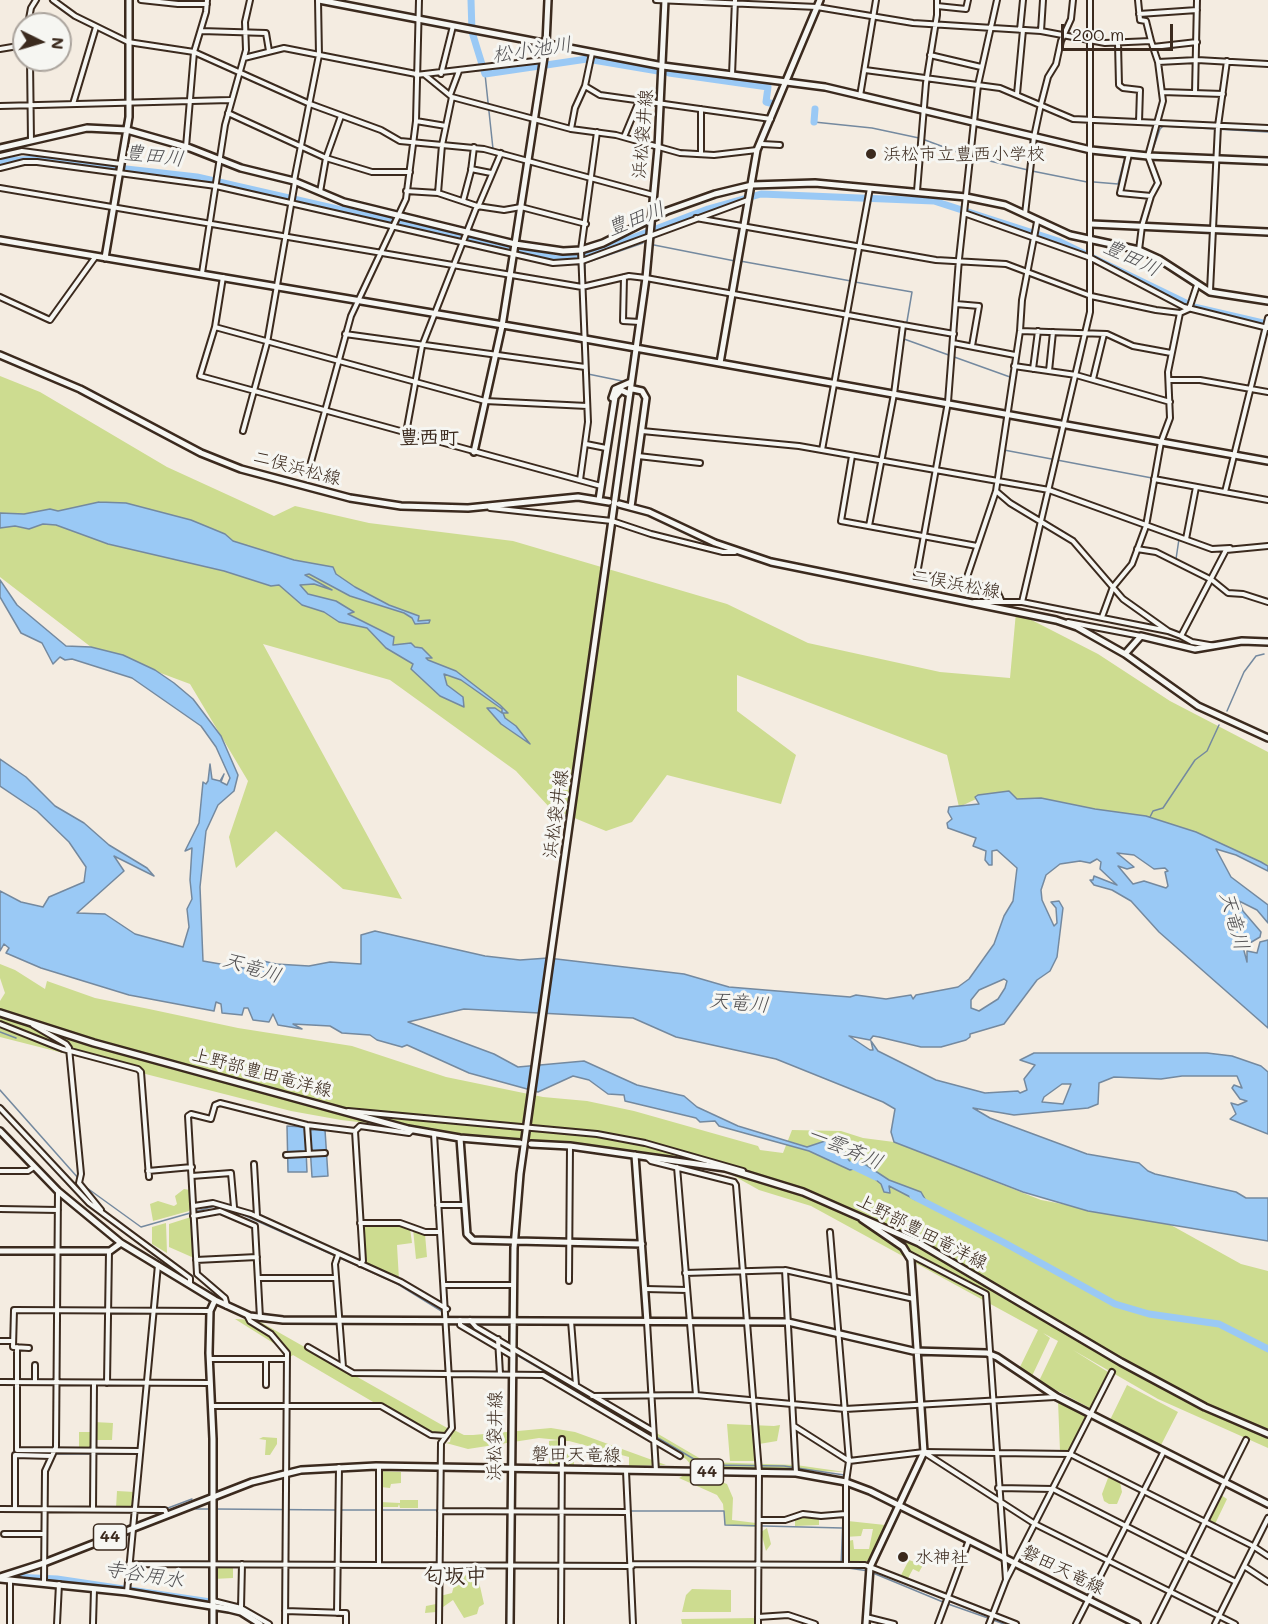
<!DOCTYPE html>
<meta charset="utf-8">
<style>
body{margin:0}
#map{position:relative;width:1268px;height:1624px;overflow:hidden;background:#f4ece1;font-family:Mali,sans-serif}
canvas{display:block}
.north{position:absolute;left:12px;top:12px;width:60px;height:60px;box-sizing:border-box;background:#f6f6f2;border:2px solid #aba49d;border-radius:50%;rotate:95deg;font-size:16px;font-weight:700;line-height:24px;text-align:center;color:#3b2a1e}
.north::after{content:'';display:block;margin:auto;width:21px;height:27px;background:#3b2a1e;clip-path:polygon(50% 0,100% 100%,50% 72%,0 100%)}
.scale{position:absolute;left:1061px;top:24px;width:112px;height:27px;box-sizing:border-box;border:3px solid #3b2a1e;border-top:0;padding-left:8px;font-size:18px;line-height:21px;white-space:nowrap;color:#3b2a1e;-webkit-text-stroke:4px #f6f6f2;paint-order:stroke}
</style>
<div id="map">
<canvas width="1268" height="1624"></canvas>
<div class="north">N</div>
<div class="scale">200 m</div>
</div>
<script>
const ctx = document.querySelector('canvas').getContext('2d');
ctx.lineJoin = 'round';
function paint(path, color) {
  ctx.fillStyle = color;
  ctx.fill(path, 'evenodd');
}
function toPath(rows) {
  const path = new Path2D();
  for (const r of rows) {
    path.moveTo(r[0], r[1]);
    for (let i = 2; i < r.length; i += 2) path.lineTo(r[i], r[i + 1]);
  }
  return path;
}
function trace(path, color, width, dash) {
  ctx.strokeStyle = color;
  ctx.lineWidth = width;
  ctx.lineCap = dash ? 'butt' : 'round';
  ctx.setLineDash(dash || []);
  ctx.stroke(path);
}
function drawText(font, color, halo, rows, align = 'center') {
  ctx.font = font + ' Mali,"Klee One",sans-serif';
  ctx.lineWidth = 6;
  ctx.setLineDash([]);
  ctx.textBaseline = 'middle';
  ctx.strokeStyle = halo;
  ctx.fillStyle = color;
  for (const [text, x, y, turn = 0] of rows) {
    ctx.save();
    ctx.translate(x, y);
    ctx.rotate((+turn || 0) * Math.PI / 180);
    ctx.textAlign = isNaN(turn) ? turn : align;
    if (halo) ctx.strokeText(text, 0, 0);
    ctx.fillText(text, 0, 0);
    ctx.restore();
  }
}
const green = toPath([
 [0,376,40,392,167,467,274,516,295,506,369,523,513,541,727,604,808,643,940,672,1010,678,1016,612,1098,654,1170,701,1268,752,1268,866,1204,837,1017,799,987,794,959,807,947,755,737,675,737,711,796,755,781,804,667,775,632,822,606,831,550,808,516,771,390,680,263,644,402,899,343,889,276,831,236,868,229,837,248,781,190,684,91,647,0,577],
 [0,964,15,970,45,989,47,981,95,998,149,1009,238,1028,352,1046,446,1077,543,1097,587,1101,634,1111,758,1146,760,1150,783,1153,792,1130,841,1131,863,1138,894,1142,1041,1200,1169,1224,1241,1264,1268,1271,1268,1448,1158,1399,1073,1350,1108,1372,1090,1408,1039,1381,1058,1341,1043,1333,1050,1338,1032,1376,1019,1369,1038,1330,811,1206,759,1190,711,1163,341,1120,291,1111,0,1037,0,1001,5,993,0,978],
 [184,1189,190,1190,191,1205,189,1211,153,1221,150,1204,158,1201,174,1206,177,1204,175,1196],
 [191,1217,194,1258,169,1247,169,1224],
 [166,1223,167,1253,152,1244,152,1227],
 [362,1225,399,1225,410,1228,412,1243,397,1245,399,1280,365,1264],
 [413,1229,425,1234,427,1257,416,1259],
 [235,1319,257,1320,449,1429,438,1440,293,1355,287,1359,286,1351],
 [1127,1385,1178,1412,1161,1445,1110,1420],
 [578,1387,706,1462,796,1465,845,1472,692,1466,686,1459,616,1415,571,1391],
 [1058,1401,1087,1415,1068,1452,1060,1451],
 [94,1422,113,1423,112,1440,94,1440,94,1451,79,1451,79,1432,94,1432],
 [727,1424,774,1426,780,1425,777,1441,759,1444,757,1435,758,1461,730,1461],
 [551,1428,575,1432,666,1465,629,1466,629,1457,569,1441,562,1441,563,1454,574,1453,574,1466,549,1465,549,1441,559,1440,539,1438,468,1449,446,1443,450,1442,452,1429,464,1435,473,1435],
 [263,1437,277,1438,277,1444,270,1455,265,1455,266,1440,259,1439],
 [380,1471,401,1472,401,1483,391,1484,390,1488,381,1487],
 [686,1474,701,1474,727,1484,733,1498,732,1520,756,1523,756,1527,725,1525,723,1504,717,1495,679,1478],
 [1112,1477,1120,1482,1122,1492,1117,1504,1109,1504,1104,1501,1102,1494,1108,1478],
 [117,1491,135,1492,133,1509,116,1508],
 [1221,1495,1227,1499,1215,1524,1208,1521],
 [400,1500,418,1500,418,1508,400,1508,399,1504,398,1507,380,1507,380,1502,400,1503],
 [799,1514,819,1518,819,1525,795,1526,795,1517],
 [848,1521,885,1525,868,1561,848,1561,848,1541,853,1540,854,1549,869,1549,873,1529,863,1529,861,1536,845,1537],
 [767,1528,771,1544,766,1551,761,1532],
 [909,1560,923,1565,919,1572,913,1569,907,1580,900,1577],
 [213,1563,233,1564,233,1578,213,1579],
 [471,1574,479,1582,484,1604,479,1607,477,1614,464,1618,453,1600,436,1612,425,1613,426,1606,436,1604,436,1597,452,1593,456,1578],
 [692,1589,731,1590,731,1612,682,1612,686,1595],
 [755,1618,755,1624,682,1624,681,1619]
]);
const water = toPath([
 [99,502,126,503,191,520,225,534,233,541,294,560,333,567,336,574,355,587,389,605,419,616,418,621,430,620,429,623,415,624,412,618,404,613,350,596,309,574,305,575,332,590,314,584,300,585,308,594,336,601,354,612,348,614,394,637,393,645,411,643,415,647,422,648,432,658,426,658,428,660,456,671,500,705,508,713,503,713,505,718,516,726,530,744,501,724,487,708,495,708,502,713,502,709,461,680,444,674,447,685,463,697,464,707,440,696,411,669,413,664,386,648,367,628,339,622,324,612,302,605,279,585,271,586,224,571,108,544,56,525,43,524,29,529,15,526,0,528,0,513,24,514,50,509,58,511,99,502],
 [0,580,17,605,66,646,91,647,123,655,155,670,174,683,193,699,221,736,238,775,234,791,218,805,206,831,200,887,203,961,255,970,259,960,276,964,309,966,330,962,361,964,361,935,375,931,485,956,520,960,548,958,684,974,729,987,850,997,856,995,886,999,911,995,913,999,916,995,958,987,969,979,994,944,1004,916,1013,901,1017,868,997,850,992,851,992,865,989,865,985,860,986,851,973,846,976,838,948,828,947,823,952,819,948,812,949,807,979,804,975,797,978,795,1009,791,1017,799,1041,798,1095,809,1146,816,1196,832,1261,862,1268,866,1268,871,1236,855,1216,849,1231,877,1268,905,1268,923,1257,910,1239,901,1243,911,1261,932,1260,937,1243,947,1247,962,1247,951,1257,953,1260,942,1268,940,1268,1028,1159,932,1131,901,1112,890,1094,885,1090,880,1093,880,1094,876,1117,885,1100,869,1101,862,1097,859,1090,863,1080,861,1060,864,1046,875,1041,890,1042,900,1054,926,1057,923,1056,908,1051,902,1059,901,1063,908,1057,957,1050,971,1037,980,1004,1024,970,1034,970,1037,966,1040,941,1047,921,1047,879,1037,873,1036,870,1040,849,1036,870,1050,873,1050,871,1041,878,1051,936,1080,985,1093,1018,1091,1020,1093,1027,1090,1024,1079,1035,1065,1020,1060,1034,1053,1207,1053,1232,1056,1261,1066,1268,1072,1268,1134,1230,1119,1236,1114,1231,1103,1238,1105,1247,1101,1240,1099,1232,1088,1234,1085,1242,1088,1237,1076,1182,1076,1161,1079,1114,1077,1099,1083,1098,1104,1088,1108,1014,1115,973,1108,990,1118,1087,1154,1139,1163,1148,1171,1155,1174,1236,1192,1246,1198,1268,1198,1268,1241,1088,1211,1023,1192,894,1142,891,1132,895,1109,883,1102,776,1059,676,1037,633,1018,464,1009,408,1022,494,1054,518,1067,584,1061,637,1085,684,1096,697,1107,738,1126,807,1147,825,1141,832,1143,852,1157,846,1156,851,1163,857,1159,889,1180,921,1192,925,1199,916,1200,889,1186,890,1193,884,1192,881,1184,860,1167,850,1170,809,1151,719,1126,715,1121,700,1122,696,1118,625,1101,624,1095,608,1094,589,1080,573,1076,538,1092,469,1073,407,1045,402,1047,377,1040,370,1035,342,1033,330,1026,293,1024,302,1029,278,1025,273,1014,269,1022,253,1020,248,1008,244,1008,242,1015,222,1013,221,1004,216,1002,214,1011,129,995,41,968,6,953,9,948,4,944,0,951,0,891,21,902,43,907,49,897,84,882,86,867,69,842,37,811,0,786,0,759,26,777,55,806,84,823,109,845,147,868,154,876,114,856,124,871,77,913,105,914,135,934,183,947,189,927,187,909,192,899,190,880,192,848,185,851,199,823,203,782,206,784,208,781,210,764,212,779,220,781,224,774,221,782,227,785,230,778,216,747,201,726,132,678,72,659,65,660,60,657,53,664,42,643,21,633,0,597,0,580],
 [1117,853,1134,855,1154,869,1165,868,1168,871,1165,872,1168,886,1166,888,1144,881,1133,884,1118,866,1127,869,1134,867,1117,853],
 [1004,979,1007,981,1005,988,998,999,979,1011,971,1008,971,1000,979,990,1004,979],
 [1062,1084,1071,1084,1063,1104,1042,1102,1044,1097,1062,1084],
 [287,1126,305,1127,307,1172,288,1172,287,1126],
 [309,1130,325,1130,328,1176,312,1177,309,1130]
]);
const stream = toPath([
 [495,69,505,68],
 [670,70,678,71],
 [462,72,485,70],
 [485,74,493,149,507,153],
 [814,122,872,128,919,138],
 [925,140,968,156],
 [1153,149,1160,129,1163,126,1268,132],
 [973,157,1028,170],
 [529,159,589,175],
 [1032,171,1087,182],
 [595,177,648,192],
 [1094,182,1118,184,1125,157],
 [654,245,735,261],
 [740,261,851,281],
 [855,282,912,292,904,339,1010,377],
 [585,284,585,263,643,243],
 [586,316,587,335],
 [587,343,588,374,622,381],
 [1004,450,1152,478],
 [1169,535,1179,539,1176,559],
 [1214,579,1220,584],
 [1246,597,1265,603],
 [1227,711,1244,672,1256,656,1264,654],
 [1150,817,1153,811,1163,808,1195,760,1207,751,1219,725],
 [0,1032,16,1038],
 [0,1090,87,1188,141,1227,215,1206],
 [237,1212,396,1283,443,1312],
 [463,1323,511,1351],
 [515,1354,704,1465,784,1466,844,1475,843,1479],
 [0,1379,14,1379,14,1453],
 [27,1454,140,1454],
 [137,1507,168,1508,192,1499],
 [196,1509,210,1509],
 [215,1509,336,1510],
 [341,1510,438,1510],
 [628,1511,724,1511,725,1525,842,1528],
 [843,1512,843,1484],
 [843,1517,841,1567,869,1571],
 [873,1573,943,1602],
 [948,1604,988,1618],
 [993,1620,1004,1624]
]);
const river = toPath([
 [471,0,472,32,485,74,587,59,658,71],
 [669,73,768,87,766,102,774,104],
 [814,122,815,109],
 [0,161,38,159,197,177,556,259,588,255,708,209,761,194,934,201,1058,241,1194,307,1268,324],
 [851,1165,876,1177],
 [913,1196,1003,1242,1115,1304,1149,1314,1219,1324,1268,1349],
 [13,1577,57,1579,217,1603]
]);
const street = toPath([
 [53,0,75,16,128,42,194,52,310,104,381,130,400,141,484,149,653,195],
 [141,0,178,4,207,4],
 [656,0,817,7,913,23,1041,31,1105,43,1151,41,1158,62,1197,60,1268,64],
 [997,0,978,85,959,259,948,402,917,574,996,589,1001,600],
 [1138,0,1140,20,1146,21,1151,41],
 [937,6,966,9,968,0],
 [1139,14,1197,10],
 [28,24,31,8,36,0],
 [1020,30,1023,0],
 [201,31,266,33,269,51],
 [1041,31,1043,0],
 [1118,43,1119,85,1123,88,1140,90,1139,122],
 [1153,47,1197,42],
 [0,49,24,45],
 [930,55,981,67],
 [244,58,284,48,416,74],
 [30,60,31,141],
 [865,70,1000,88,1073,119,1268,128],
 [441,74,453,26],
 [416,75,543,60],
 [425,75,452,97,571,129,616,135,680,153,714,155,757,150],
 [732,75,735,0],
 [585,86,600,95,771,119],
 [1162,92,1223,94],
 [1195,93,1197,0],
 [1017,94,1023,30],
 [450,95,459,71],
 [860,96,876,0],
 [73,104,96,27],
 [0,106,230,100],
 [701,109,701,154],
 [228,113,326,158,372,172,410,172],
 [416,121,446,126],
 [571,129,575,108,585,86,592,53],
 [624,137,639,101],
 [762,144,780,145],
 [186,147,194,52,206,12,207,0],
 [1129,154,1120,193,1151,196],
 [0,156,22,151,121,164],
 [0,168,24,162,37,162,216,186,553,263,582,261,748,200],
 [471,169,491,173],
 [294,181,319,55,318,0],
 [0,188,582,287,629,276,646,278,903,325],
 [406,191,438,193,477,206,504,210,521,207,586,224],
 [917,191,926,83,937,15,937,0],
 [320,192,326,158,341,116],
 [438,193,442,145,452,97],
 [463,201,471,171,474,147],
 [478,207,501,153],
 [964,213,1091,258,1184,307,1268,328],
 [1025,214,1034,137,1041,104,1048,77,1056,64,1061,41,1071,19,1073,0],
 [696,218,936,260,1006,264,1091,296,1156,310,1180,313,1189,309,1197,285],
 [1139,250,1142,226,1151,196,1158,183,1148,156,1163,101,1158,62],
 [202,273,225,125,246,50,245,22,250,0],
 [223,277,215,327,200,376,601,486],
 [624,277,623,321,640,322],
 [1210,291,1218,126,1227,61],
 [0,297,50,320,96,256],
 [956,304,979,306,972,346],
 [215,327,485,401,587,406],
 [1020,331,1107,334,1133,346,1171,353],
 [345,334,585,367],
 [953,343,1015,355],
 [1014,366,1076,375,1170,402],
 [1033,369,1038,331],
 [1049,371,1053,332],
 [1093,379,1104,334],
 [1169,380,1200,380,1268,392],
 [243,431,267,343,295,182],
 [642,431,799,446,1049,490,1212,549,1230,548],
 [406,433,422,346,477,206],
 [586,444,606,448],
 [822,450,870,188],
 [638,456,700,463],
 [852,456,841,521,977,546],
 [308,473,351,316,406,199,416,121,419,0],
 [1154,479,1268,500],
 [580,480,588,422,581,250,597,132],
 [996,491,1010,503,1073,541,1123,599,1168,631],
 [1225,492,1268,318],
 [490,508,612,521,651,534,723,552,735,552],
 [869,526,894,394,903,325,954,334],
 [1186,539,1196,487],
 [1137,549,1156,552,1212,580,1228,593,1243,594,1268,602],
 [965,583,996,491,1020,331,1022,300,1037,222],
 [974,602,1022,602,1168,631,1181,636,1226,550,1268,546],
 [1022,602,1090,312,1090,0],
 [1102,617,1113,587,1132,564,1146,526,1161,442,1170,418,1168,372,1180,313],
 [1068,622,1141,636],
 [1181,636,1192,642,1215,646],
 [0,1024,63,1049,138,1069,141,1072,149,1177],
 [33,1025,66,1044,69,1048,81,1174,79,1183,101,1210],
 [0,1108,89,1203,182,1272,190,1278,190,1285],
 [348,1111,597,1134,645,1143,743,1171],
 [307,1125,309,1154],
 [434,1134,452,1428,441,1443,439,1624],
 [286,1155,325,1153],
 [648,1158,651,1161,734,1182,736,1185,759,1472,758,1624],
 [254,1164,257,1216],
 [677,1167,696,1395],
 [0,1171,28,1171,34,1167],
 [148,1171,192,1167],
 [192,1176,231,1173,234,1207],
 [438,1205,464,1205],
 [194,1206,213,1203,251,1214,401,1282,447,1309],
 [0,1209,58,1210],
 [193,1216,220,1211,255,1226,260,1318],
 [360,1223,400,1223,425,1232,440,1232],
 [830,1232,849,1461,846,1482,846,1564],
 [909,1254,986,1294,1006,1580],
 [338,1255,335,1264,343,1367],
 [196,1260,257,1257],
 [360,1264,363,1261,355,1131,360,1126,409,1133,412,1130],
 [785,1270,796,1473],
 [685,1273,785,1270,914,1299],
 [258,1278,336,1278],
 [569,1281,570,1146],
 [445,1285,512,1285],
 [646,1289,687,1290],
 [227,1306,225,1298,197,1274,188,1116,191,1114,211,1119,215,1105,220,1103,307,1125,355,1131],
 [247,1315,250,1321,271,1334,287,1353,285,1624],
 [460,1320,460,1325,511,1355],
 [470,1320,476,1327,653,1431],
 [571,1321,576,1385],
 [647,1322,656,1471],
 [498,1339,500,1374],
 [0,1341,13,1341],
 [17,1347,17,1450,139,1451],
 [308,1347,353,1373,543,1375,680,1456],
 [29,1348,13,1347,14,1310,210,1311],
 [209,1359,287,1359],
 [35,1365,35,1382],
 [0,1382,210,1383],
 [107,1383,109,1251],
 [266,1385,266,1359],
 [592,1396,696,1395,845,1409,1055,1397],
 [211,1406,381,1406,431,1435,445,1436],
 [794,1426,849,1461,924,1452,1070,1454,1253,1546,1268,1556],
 [925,1453,1035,1524,1235,1624],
 [626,1471,633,1624],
 [998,1488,1053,1489,1236,1582],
 [0,1509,165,1510,167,1515],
 [15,1509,15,1455,51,1456],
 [93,1509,94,1383],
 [440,1511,626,1512],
 [759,1520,785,1520,803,1514,821,1516,845,1514],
 [4,1534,44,1534],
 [129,1564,632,1566],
 [632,1564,865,1565,1016,1624],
 [379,1565,379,1466],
 [1244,1566,1268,1582],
 [44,1583,45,1471,56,1447,58,1191],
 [127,1592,158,1265],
 [213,1601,241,1608,269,1624],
 [241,1608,242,1564],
 [285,1611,346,1613,346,1624],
 [337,1613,339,1467],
 [758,1617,788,1615,815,1624],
 [866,1617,894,1624],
 [10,1624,10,1580],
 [57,1624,59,1584],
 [93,1624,94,1589],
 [561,1624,562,1439],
 [938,1624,969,1540],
 [989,1624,1006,1580,1112,1372],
 [1076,1624,1164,1451],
 [1154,1624,1246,1440],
 [1215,1624,1268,1518]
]);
const secondary = toPath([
 [319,0,663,66,825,87,1091,150,1148,156,1268,161],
 [0,148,87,128,127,130,190,148,241,168,294,181,344,202,515,244,563,251,581,250,603,243,667,211,715,194,752,185,815,183,966,197,1005,205,1070,235,1139,250,1159,259,1210,292,1268,301],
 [1091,224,1268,232],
 [0,240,574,337,1268,461],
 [105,258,129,117,129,0],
 [0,355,80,389,201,453,241,469,350,498,401,506,468,508,578,497,609,502],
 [720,363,757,150,820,0],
 [612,398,615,389,631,382],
 [474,452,502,326,515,244,546,44,548,0],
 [599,500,615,397,621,390,629,394],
 [619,504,649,512,715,543,771,562,1056,620,1077,627,1125,654,1198,706,1268,738],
 [631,507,646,398,642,391,633,389],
 [1125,654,1141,636,1195,649,1242,641,1268,642],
 [0,1013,94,1043,408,1129,460,1138,520,1143],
 [0,1131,58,1191,121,1243,215,1300,250,1316,283,1320,788,1322,913,1351,987,1353,997,1357,1057,1397,1268,1504],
 [460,1138,467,1234,473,1240,513,1241],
 [531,1144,570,1146,725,1168,803,1192,919,1243,1121,1362,1205,1407,1268,1434],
 [635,1155,647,1322],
 [862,1219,903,1247,911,1260,924,1452,870,1567,866,1624],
 [516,1241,642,1244],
 [514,1248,520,1174,646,278,658,148,665,0],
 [0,1251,110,1251,121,1243],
 [0,1579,127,1592,229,1609,241,1612,260,1624],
 [213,1624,213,1439,209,1353,210,1311,215,1300],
 [510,1624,514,1247]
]);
const primary = toPath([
 [0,1577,44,1563,252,1482,301,1470,376,1466,796,1473,846,1482,870,1491,1137,1624]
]);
const markers = [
 [871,154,6,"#3b2a1e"],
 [903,1557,6,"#3b2a1e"]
];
const shields = [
 [707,1472,33],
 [110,1537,33]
];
const shieldNames = [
 ["44",707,1472],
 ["44",110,1537]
];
const streetNames = [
 ["浜松袋井線",643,134,-85],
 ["二俣浜松線",297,468,15],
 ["二俣浜松線",956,584,11],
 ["浜松袋井線",556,814,-82],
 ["上野部豊田竜洋線",262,1073,15],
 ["上野部豊田竜洋線",922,1232,27],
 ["浜松袋井線",495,1436,-89],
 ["磐田天竜線",576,1455,1],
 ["磐田天竜線",1063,1570,26]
];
const poiNames = [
 ["浜松市立豊西小学校",883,154],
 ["水神社",915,1557]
];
const waterNames = [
 ["松小池川",532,50,-8],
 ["豊田川",154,156,7],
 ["豊田川",636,219,-21],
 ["豊田川",1132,258,26],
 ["天竜川",1234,921,74],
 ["天竜川",252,968,17],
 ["天竜川",739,1003,5],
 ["一雲斉川",845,1148,23],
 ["寺谷用水",144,1575,9]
];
const neighbourhoodNames = [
 ["豊西町",429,438]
];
const quarterNames = [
 ["匂坂中",455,1577]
];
paint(green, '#cddc90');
paint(water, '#9ac9f5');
trace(water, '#74899f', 1.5);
trace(stream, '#74899f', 1.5);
trace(river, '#9ac9f5', 7);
trace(street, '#3b2a1e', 8);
trace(secondary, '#3b2a1e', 10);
trace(primary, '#3b2a1e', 10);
trace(street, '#f6f6f2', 4);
trace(secondary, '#f6f6f2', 5);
trace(primary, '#f6f6f2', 5);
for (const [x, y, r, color] of markers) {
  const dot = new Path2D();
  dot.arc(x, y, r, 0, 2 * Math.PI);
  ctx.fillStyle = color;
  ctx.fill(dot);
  trace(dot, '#f6f6f2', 2);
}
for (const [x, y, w] of shields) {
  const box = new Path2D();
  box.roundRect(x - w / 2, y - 13, w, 26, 4.5);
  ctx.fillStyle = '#f6f6f2';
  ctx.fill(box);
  trace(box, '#3b2a1e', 1.5);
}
drawText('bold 16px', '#3b2a1e', null, shieldNames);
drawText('18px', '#3b2a1e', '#f6f6f2', streetNames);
drawText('18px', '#3b2a1e', '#f6f6f2', poiNames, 'left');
drawText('italic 20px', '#535254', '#f6f6f2', waterNames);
drawText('bold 20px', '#3b2a1e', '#f6f6f2', neighbourhoodNames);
drawText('bold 21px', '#3b2a1e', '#f6f6f2', quarterNames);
</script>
